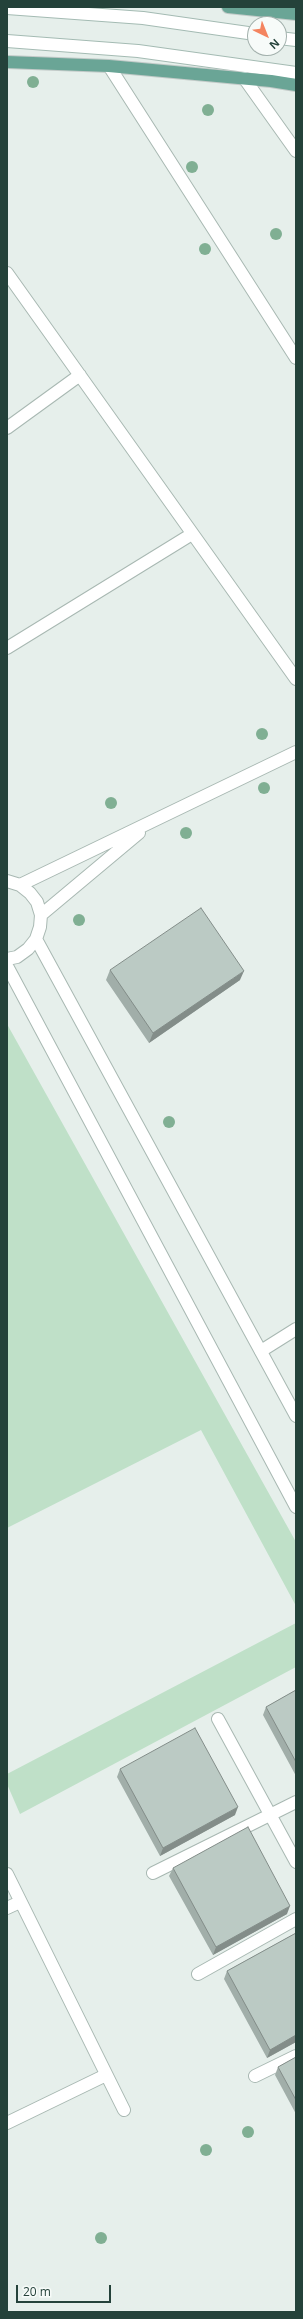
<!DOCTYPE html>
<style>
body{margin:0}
#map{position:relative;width:303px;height:2319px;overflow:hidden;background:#e6efeb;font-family:"Open Sans",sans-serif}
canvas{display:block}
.frame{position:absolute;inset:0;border:8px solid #24423a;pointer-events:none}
.north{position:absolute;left:247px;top:16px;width:40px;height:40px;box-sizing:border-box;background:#f7fbf9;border:1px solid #a3b1ad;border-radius:50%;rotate:137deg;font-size:11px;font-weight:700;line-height:16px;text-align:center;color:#24423a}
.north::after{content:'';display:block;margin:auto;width:14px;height:18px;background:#f4845f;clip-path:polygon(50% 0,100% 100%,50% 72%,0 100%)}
.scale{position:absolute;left:16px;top:2285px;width:95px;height:18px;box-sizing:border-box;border:2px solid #24423a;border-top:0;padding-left:5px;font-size:12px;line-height:14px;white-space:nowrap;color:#24423a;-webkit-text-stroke:3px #f7fbf9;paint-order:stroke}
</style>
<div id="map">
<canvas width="303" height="2319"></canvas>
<div class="frame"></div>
<div class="north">N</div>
<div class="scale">20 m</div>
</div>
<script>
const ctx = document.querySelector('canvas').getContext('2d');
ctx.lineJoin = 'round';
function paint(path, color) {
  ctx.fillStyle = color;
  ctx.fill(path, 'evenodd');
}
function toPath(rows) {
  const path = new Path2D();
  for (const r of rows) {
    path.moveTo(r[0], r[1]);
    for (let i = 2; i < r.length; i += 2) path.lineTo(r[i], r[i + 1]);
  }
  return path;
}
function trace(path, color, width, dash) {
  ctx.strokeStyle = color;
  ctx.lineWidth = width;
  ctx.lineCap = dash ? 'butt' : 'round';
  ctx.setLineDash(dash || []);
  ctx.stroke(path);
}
const green = toPath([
 [7,1024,296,1542,296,1606,201,1430,7,1528],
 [296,1623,296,1667,20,1814,7,1784,7,1774]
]);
const minor = toPath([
 [109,66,296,358],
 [244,78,296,151],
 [7,273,296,679],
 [7,428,80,375],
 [7,648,192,534],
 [261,1351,296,1329],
 [218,1719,296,1862],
 [153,1873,296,1802],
 [7,1874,124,2110],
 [7,1908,20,1902],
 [198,1974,296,1919],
 [255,2076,296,2056],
 [7,2123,106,2075]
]);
const tertiary = toPath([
 [7,881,20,885,30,893,37,902,41,915,40,927,36,939,28,949,17,957,7,959],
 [20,885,296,752],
 [41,915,139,833],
 [36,939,296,1416],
 [7,966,296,1507]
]);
const secondary = toPath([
 [7,8,143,18,255,34],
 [279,38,296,40],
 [7,41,138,51,296,73]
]);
const primary = toPath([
 [228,7,296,14],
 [7,62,109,66,271,81,296,85]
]);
const trees = [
 [33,82],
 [208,110],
 [192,167],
 [276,234],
 [205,249],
 [262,734],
 [264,788],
 [111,803],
 [186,833],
 [79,920],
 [169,1122],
 [248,2132],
 [206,2150],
 [101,2238]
];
const wall = toPath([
 [110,970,240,980,149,1043,106,980],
 [296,1690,296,1776,263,1715,266,1707],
 [120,1769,235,1815,160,1856,117,1777],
 [173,1868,287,1914,213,1955,169,1876],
 [296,1933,296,2042,267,2058,224,1979,227,1971],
 [296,2057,296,2114,275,2075,278,2067]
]);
const shadedWall = toPath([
 [244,971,240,980,149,1043,153,1033],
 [238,1807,235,1815,160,1856,163,1848],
 [290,1906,287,1914,213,1955,216,1947],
 [296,2035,296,2042,267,2058,270,2050]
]);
const building = toPath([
 [201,908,244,971,153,1033,110,970,201,908],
 [296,1690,296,1762,266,1707,296,1690],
 [195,1728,238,1807,163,1848,120,1769,195,1728],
 [248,1827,290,1906,216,1947,173,1868,248,1827],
 [296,1933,296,2035,270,2050,227,1971,296,1933],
 [296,2057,296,2100,278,2067,296,2057]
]);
paint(green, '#bfe0c8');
trace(minor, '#a8b8b2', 14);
trace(tertiary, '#a8b8b2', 14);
trace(secondary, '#a4bbb3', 14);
trace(primary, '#c2cac8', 14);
trace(minor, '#fff', 12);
trace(tertiary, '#fff', 12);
trace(secondary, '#fff', 12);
trace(primary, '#6aa596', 12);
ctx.fillStyle = '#80af93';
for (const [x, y] of trees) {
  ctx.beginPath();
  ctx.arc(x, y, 6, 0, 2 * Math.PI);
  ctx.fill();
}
paint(wall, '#a1aea9');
paint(shadedWall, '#838d89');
paint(building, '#bbcac4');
trace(building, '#838d89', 1);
</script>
